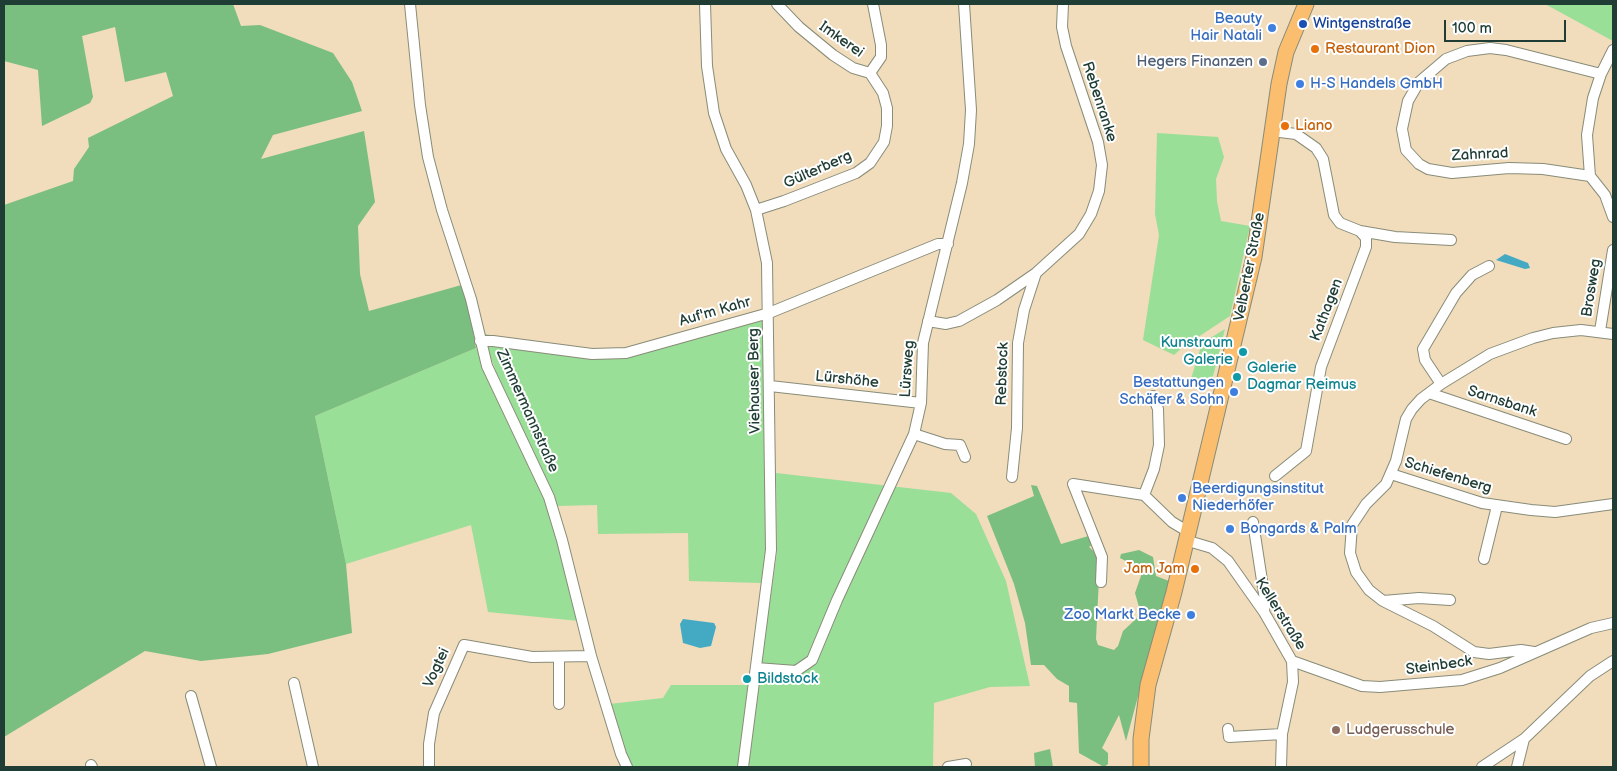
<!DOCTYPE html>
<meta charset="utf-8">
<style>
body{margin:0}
#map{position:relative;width:1617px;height:771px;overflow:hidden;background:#f1dcbc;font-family:"Balsamiq Sans",sans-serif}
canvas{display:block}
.frame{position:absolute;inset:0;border:5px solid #1f3d34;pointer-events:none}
.scale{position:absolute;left:1444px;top:20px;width:122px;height:22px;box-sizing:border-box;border:2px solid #1f3d34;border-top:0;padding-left:6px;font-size:15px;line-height:18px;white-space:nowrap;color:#1f3d34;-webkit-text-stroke:4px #fff;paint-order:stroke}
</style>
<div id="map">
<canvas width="1617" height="771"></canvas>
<div class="frame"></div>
<div class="scale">100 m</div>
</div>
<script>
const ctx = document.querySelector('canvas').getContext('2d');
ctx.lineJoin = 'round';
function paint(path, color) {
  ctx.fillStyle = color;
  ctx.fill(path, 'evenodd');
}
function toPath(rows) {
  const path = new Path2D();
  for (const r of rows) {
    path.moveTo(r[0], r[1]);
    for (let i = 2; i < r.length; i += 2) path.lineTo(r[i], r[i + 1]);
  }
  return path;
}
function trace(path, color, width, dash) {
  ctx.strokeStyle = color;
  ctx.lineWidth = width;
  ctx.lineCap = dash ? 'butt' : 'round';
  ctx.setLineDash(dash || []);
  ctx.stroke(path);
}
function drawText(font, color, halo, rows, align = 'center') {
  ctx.font = font + ' "Balsamiq Sans",sans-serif';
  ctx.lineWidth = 4;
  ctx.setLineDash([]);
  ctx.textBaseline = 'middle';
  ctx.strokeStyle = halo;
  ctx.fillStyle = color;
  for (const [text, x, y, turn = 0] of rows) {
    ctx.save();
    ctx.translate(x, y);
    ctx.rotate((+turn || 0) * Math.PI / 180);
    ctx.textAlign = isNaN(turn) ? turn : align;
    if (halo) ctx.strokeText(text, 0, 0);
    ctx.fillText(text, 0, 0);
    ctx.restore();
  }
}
const green = toPath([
 [1545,4,1613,4,1613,41],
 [1157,133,1218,137,1224,157,1216,179,1217,201,1221,221,1250,226,1230,316,1183,347,1174,355,1143,340,1159,235,1155,214],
 [765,317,765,467,767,550,761,583,689,581,688,533,598,534,597,505,557,506,502,389,488,349,480,333,615,358],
 [1225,329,1210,388,1190,382,1202,343],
 [476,348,542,487,579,621,488,612,471,525,346,564,315,416],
 [776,473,951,493,976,514,1006,581,1030,686,990,687,934,703,933,767,751,767,747,762,777,552],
 [671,685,750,685,740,767,631,767,624,753,609,704,663,698]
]);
const forest = toPath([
 [4,4,233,4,241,26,260,25,333,53,352,82,362,111,273,135,261,159,364,131,375,202,358,226,360,274,369,311,465,284,476,348,315,416,346,564,352,633,268,654,201,661,145,651,4,737,4,205,73,181,74,169,89,147,88,138,173,96,166,72,125,82,115,27,82,36,93,97,90,103,42,126,38,70,4,61],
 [1031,485,1037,486,1061,544,1092,535,1093,544,1089,547,1100,557,1096,639,1098,645,1114,650,1118,646,1123,631,1137,618,1139,607,1135,593,1143,570,1120,558,1121,554,1139,550,1153,557,1156,576,1169,581,1126,741,1119,715,1102,748,1108,753,1108,764,1104,767,1079,753,1077,703,1069,702,1069,686,1057,679,1044,665,1031,665,1025,623,1014,584,987,516,1034,496],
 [1050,749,1053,767,1035,767,1034,753]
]);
const water = toPath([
 [1505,254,1528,263,1530,268,1525,269,1496,260],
 [683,619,714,623,716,627,711,646,700,648,683,643,680,624]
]);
const minor = toPath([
 [410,4,420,105,428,157,442,210,471,299,487,366,549,497,562,540,591,656,621,754,627,767],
 [705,4,707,66,714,113,726,149,746,185,756,210,767,263,771,550,743,767],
 [777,4,799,27,833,55,853,68,870,73],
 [1613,50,1601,74,1593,98,1587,135,1590,176,1605,195,1613,217],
 [1272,131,1296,134,1316,148,1323,159,1334,215,1340,223,1360,231,1366,238,1366,247,1321,367,1306,451,1275,476],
 [1590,176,1543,169,1509,168,1452,173,1428,169,1419,164,1406,150,1402,129,1408,101,1419,82,1446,59,1467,51,1490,48,1506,50,1601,74],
 [756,210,784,201,856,173,870,163,884,142,887,126,887,108,883,93,870,73,881,57,881,45,873,4],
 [1360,231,1395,237,1451,240],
 [928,321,946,324,959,321,997,300,1036,273,1079,234,1091,214,1099,191,1102,165,1098,142,1066,46,1062,27,1063,4],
 [1600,331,1613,250],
 [480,341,493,341,592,354,626,353,769,313,938,244,948,244],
 [1441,384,1425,360,1423,349,1456,293,1472,275,1489,266],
 [770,386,921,403],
 [1429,393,1566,439],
 [914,434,945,444,960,445,965,457],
 [1391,474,1482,503,1531,510,1555,512,1613,504],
 [1012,477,1017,428,1018,343,1024,310,1036,273],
 [1144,495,1154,469,1159,445,1158,409,1153,396],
 [1253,522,1265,600,1264,612],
 [1185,540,1212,548,1228,561,1264,612,1292,661,1293,682,1282,734,1281,767],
 [1484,559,1497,506],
 [1101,582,1102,557,1073,484,1144,495,1172,522,1187,531],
 [1383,601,1419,598,1450,600],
 [1534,652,1521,650,1489,654,1474,652,1433,626,1383,601,1369,590,1356,572,1350,553,1352,525,1366,504,1386,484,1396,461,1406,419,1412,409,1421,399,1441,384,1490,354,1533,338,1553,333,1581,330,1613,334],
 [1292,661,1362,686,1380,687,1462,680,1500,668,1591,628,1613,623],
 [756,668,796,671,812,660,837,600,914,434,921,403,923,343,962,183,969,144,971,110,964,4],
 [294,683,313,767],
 [191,696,211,767],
 [559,704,559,657],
 [1228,729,1229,737,1282,734],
 [91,765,92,767],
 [429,767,429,744,434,713,464,645,532,657,591,656],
 [948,767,966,764],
 [1482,767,1524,739,1590,676,1613,661],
 [1517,767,1524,739]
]);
const primary = toPath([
 [1141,767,1141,739,1148,685,1174,592,1254,257,1279,84,1286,52,1306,4]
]);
const markers = [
 [1303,24,5,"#1a4fb4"],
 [1272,28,5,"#3f7fe0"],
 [1315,49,5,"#e8710a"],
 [1263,62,5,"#5c6f8a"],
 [1300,84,5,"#3f7fe0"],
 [1285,126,5,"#e8710a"],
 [1243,352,5,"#0f9aa8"],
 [1237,377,5,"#0f9aa8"],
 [1234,392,5,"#3f7fe0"],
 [1182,498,5,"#3f7fe0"],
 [1230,529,5,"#3f7fe0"],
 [1195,569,5,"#e8710a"],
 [1191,615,5,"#3f7fe0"],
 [747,679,5,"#0f9aa8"],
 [1336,730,5,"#8d6e63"]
];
const shopNames = [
 ["Beauty",1262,19],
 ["Hair Natali",1262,36],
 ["H-S Handels GmbH",1310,84,"left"],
 ["Bestattungen",1224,383],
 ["Schäfer & Sohn",1224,400],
 ["Beerdigungsinstitut",1192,489,"left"],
 ["Niederhöfer",1192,506,"left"],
 ["Bongards & Palm",1240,529,"left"],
 ["Zoo Markt Becke",1181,615]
];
const transitNames = [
 ["Wintgenstraße",1313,24]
];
const streetNames = [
 ["Imkerei",841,40,35],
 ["Rebenranke",1099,102,72],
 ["Zahnrad",1480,155,-3],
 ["Gülterberg",818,170,-24],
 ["Velberter Straße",1250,267,-79],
 ["Brosweg",1592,288,-81],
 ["Kathagen",1327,310,-69],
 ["Auf'm Kahr",715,312,-16],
 ["Lürsweg",908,369,-86],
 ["Rebstock",1003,374,-88],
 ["Lürshöhe",847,380,6],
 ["Viehauser Berg",755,381,-91],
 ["Sarnsbank",1502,402,18],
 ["Zimmermannstraße",527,411,66],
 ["Schiefenberg",1448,476,17],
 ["Kellerstraße",1280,614,58],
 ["Steinbeck",1439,666,-8],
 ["Vogtei",437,668,-65]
];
const foodNames = [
 ["Restaurant Dion",1325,49],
 ["Liano",1295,126],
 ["Jam Jam",1185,569,"right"]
];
const serviceNames = [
 ["Hegers Finanzen",1253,62]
];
const cultureNames = [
 ["Kunstraum",1233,343,"right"],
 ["Galerie",1233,360,"right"],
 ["Galerie",1247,368],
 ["Dagmar Reimus",1247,385],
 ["Bildstock",757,679]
];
const educationNames = [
 ["Ludgerusschule",1346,730]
];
paint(green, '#99df98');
paint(forest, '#7abe80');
paint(water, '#44aac4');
trace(minor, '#888c78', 12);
trace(primary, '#888c78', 17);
trace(minor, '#fff', 10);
trace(primary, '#fbbd6e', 15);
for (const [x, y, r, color] of markers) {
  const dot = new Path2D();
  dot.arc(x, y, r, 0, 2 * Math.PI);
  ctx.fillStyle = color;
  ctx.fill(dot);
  trace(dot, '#fff', 2);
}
drawText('15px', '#366cbe', '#fff', shopNames, 'right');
drawText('15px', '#164399', '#fff', transitNames, 'left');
drawText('15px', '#1f3d34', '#fff', streetNames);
drawText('15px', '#c56008', '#fff', foodNames, 'left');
drawText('15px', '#4e5e75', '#fff', serviceNames, 'right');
drawText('15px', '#0d838f', '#fff', cultureNames, 'left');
drawText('15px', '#785e54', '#fff', educationNames, 'left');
</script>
